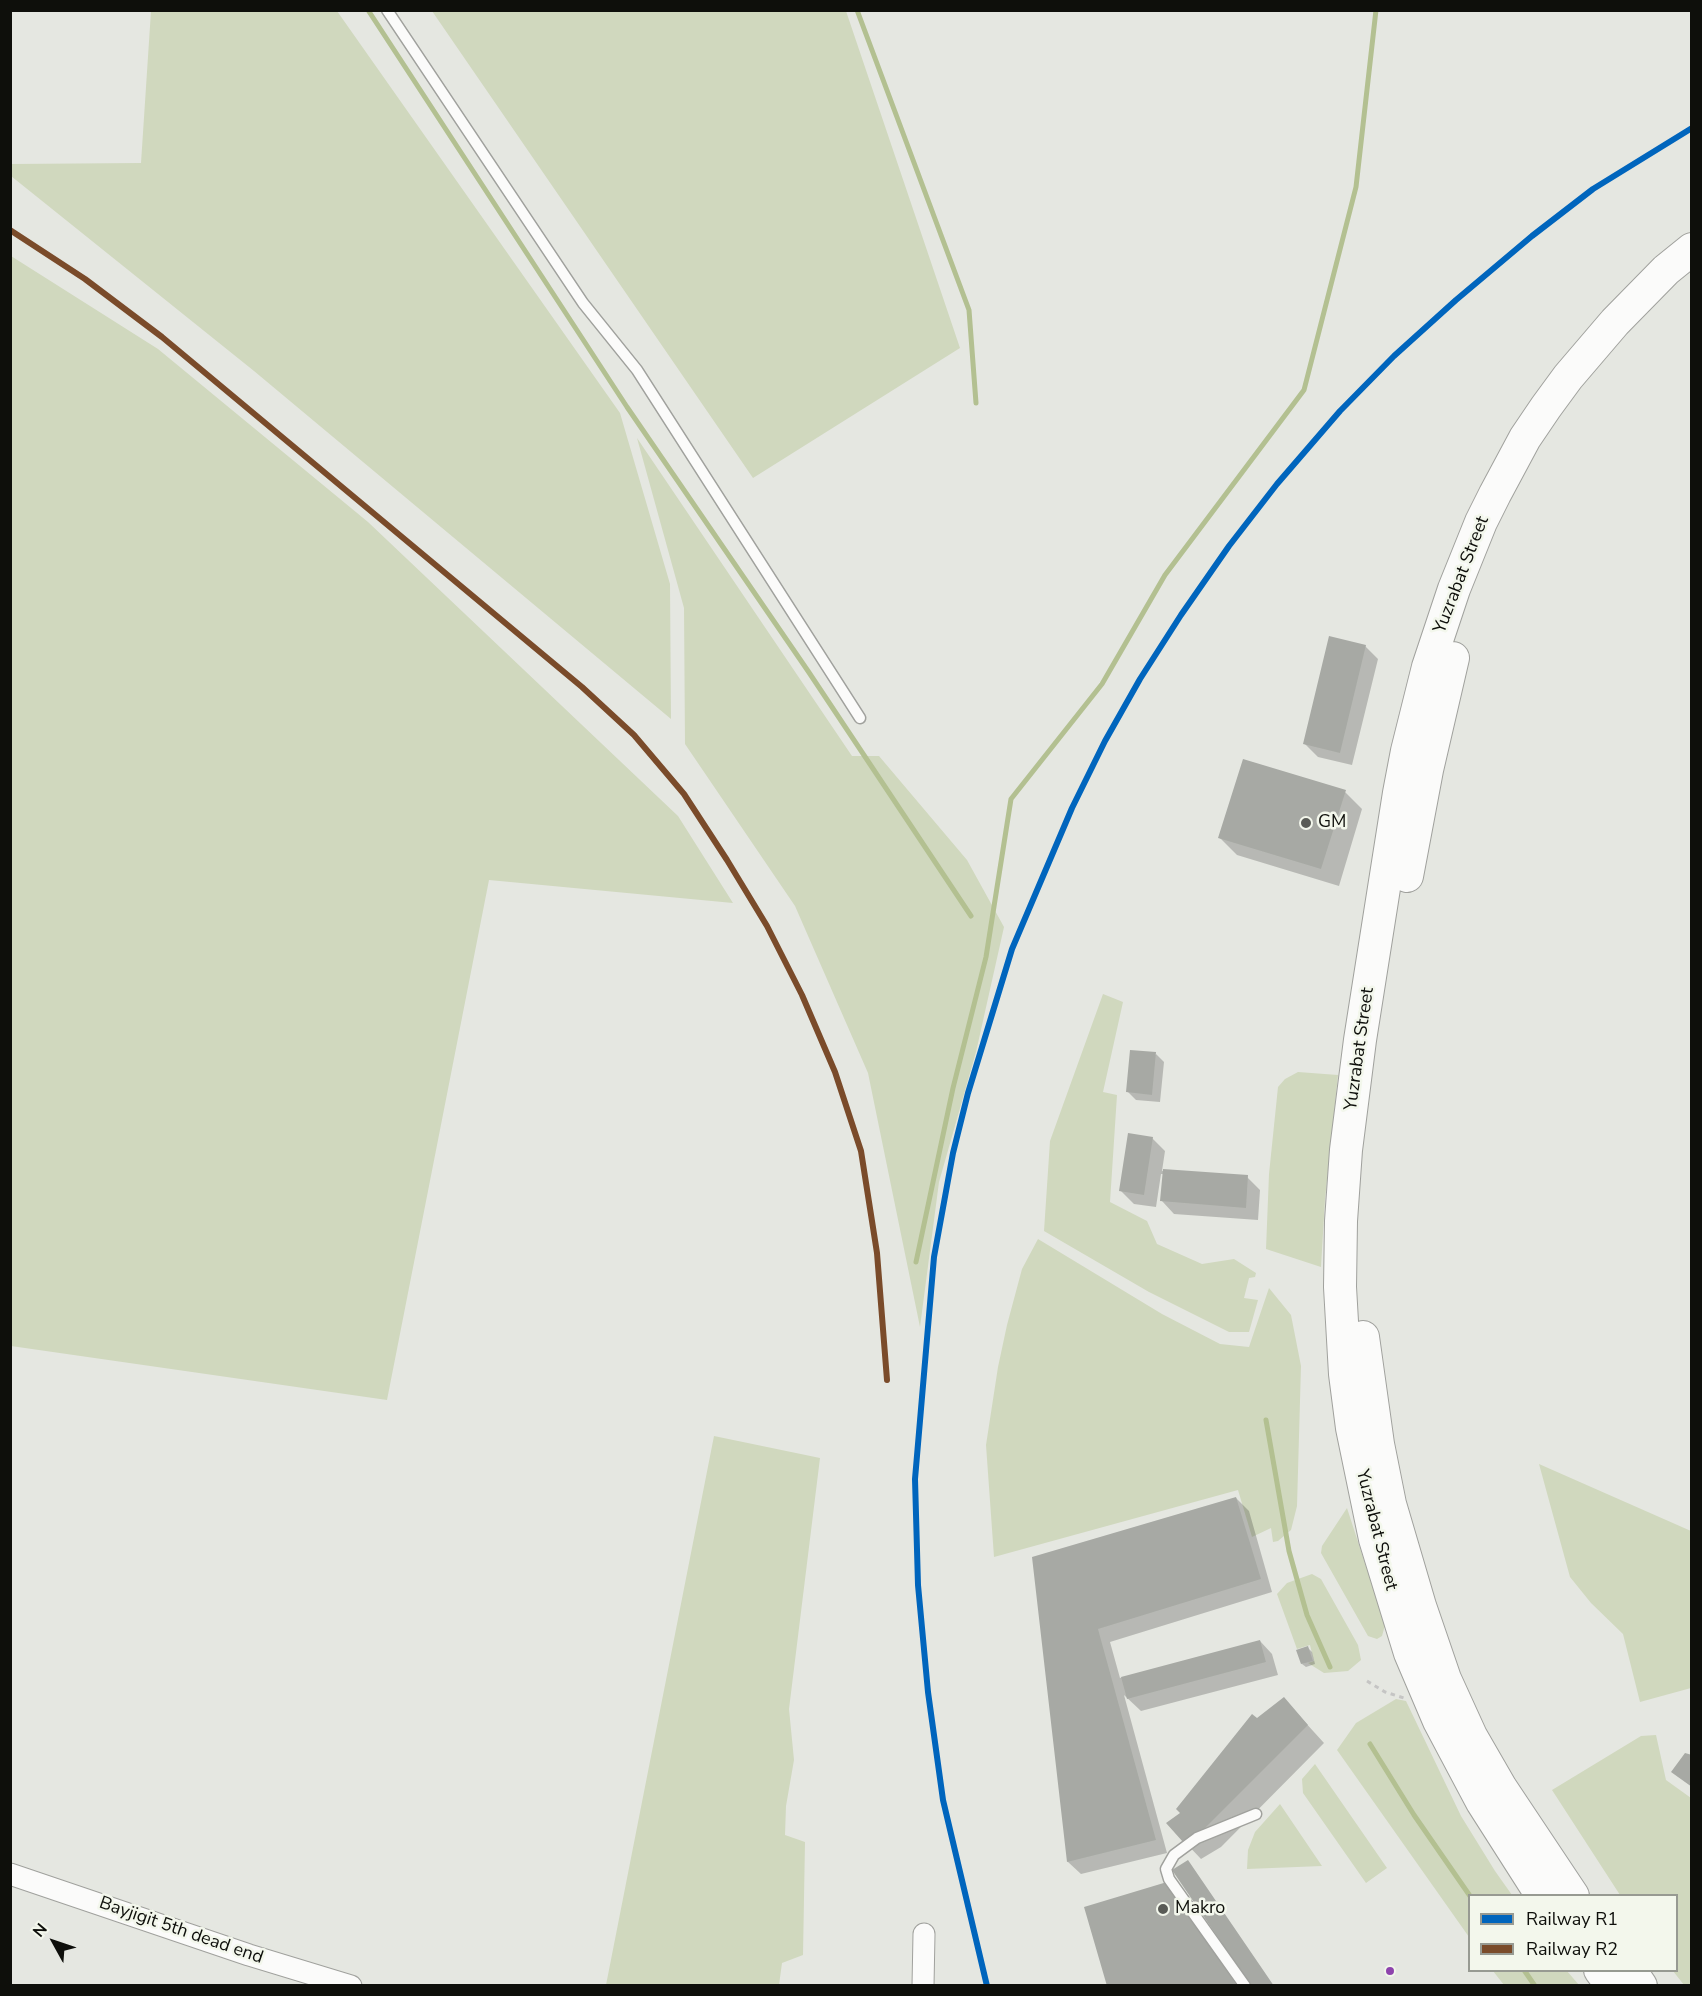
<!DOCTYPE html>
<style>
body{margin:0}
#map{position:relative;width:1702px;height:1996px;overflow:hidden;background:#e5e7e1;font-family:"Nunito Sans",sans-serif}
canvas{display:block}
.frame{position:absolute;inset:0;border:12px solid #0e0f0b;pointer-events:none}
.legend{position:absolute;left:1468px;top:1894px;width:210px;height:78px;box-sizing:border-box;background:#f3f7ec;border:2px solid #979a92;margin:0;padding:8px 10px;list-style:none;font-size:18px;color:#0e0f0b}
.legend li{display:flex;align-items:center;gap:12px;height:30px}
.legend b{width:30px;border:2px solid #979a92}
.north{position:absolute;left:24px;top:1912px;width:60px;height:60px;-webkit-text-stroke:4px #f3f7ec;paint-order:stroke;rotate:310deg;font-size:16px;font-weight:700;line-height:24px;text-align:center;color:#0e0f0b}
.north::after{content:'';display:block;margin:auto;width:21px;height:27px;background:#0e0f0b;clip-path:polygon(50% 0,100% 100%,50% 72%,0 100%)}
</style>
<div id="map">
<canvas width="1702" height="1996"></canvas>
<div class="frame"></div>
<ul class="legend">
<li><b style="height:8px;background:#0065bd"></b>Railway R1</li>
<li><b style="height:8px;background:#7a4b2a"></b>Railway R2</li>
</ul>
<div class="north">N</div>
</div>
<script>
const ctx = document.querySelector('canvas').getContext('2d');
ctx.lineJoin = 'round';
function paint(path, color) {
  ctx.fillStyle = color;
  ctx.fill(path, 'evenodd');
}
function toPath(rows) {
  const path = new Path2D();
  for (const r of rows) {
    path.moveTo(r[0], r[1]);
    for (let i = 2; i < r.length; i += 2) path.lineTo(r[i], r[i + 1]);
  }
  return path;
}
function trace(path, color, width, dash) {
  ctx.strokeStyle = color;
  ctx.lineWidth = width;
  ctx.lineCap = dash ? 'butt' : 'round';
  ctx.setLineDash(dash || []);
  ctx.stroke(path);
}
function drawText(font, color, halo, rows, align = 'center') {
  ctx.font = font + ' "Nunito Sans",sans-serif';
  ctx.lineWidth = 5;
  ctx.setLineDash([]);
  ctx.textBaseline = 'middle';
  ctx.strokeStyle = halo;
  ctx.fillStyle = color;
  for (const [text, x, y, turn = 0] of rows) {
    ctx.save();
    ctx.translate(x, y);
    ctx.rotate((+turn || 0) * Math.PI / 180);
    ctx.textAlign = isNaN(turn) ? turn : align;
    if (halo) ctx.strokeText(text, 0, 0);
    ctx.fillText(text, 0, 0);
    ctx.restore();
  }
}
const green = toPath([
 [151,11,337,11,620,413,670,584,671,719,254,371,11,176,11,164,141,163],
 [432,11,846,11,960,348,753,478],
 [11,256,158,349,368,522,678,816,733,903,489,880,387,1400,11,1346],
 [637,438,852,756,879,756,967,860,1004,927,976,1052,939,1182,920,1327,868,1073,795,906,685,744,684,608],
 [1103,994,1123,1002,1103,1092,1117,1095,1110,1202,1147,1221,1157,1244,1202,1264,1234,1259,1256,1273,1255,1277,1249,1278,1244,1298,1258,1300,1249,1332,1229,1332,1149,1292,1044,1231,1050,1141],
 [1298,1072,1338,1075,1325,1199,1321,1267,1266,1249,1269,1174,1278,1087,1285,1079],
 [1038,1239,1162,1314,1220,1344,1249,1347,1269,1288,1291,1315,1301,1366,1297,1506,1291,1530,1278,1541,1273,1542,1271,1528,1252,1537,1238,1490,994,1557,986,1445,998,1367,1007,1325,1022,1269],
 [714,1436,820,1458,789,1709,794,1760,786,1806,785,1835,805,1842,803,1955,782,1963,779,1985,606,1985],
 [1539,1464,1691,1531,1691,1688,1640,1702,1623,1634,1591,1603,1570,1577],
 [1347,1508,1385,1625,1382,1636,1377,1639,1368,1636,1321,1553,1322,1546],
 [1312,1574,1321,1579,1358,1645,1361,1660,1348,1671,1324,1673,1308,1663,1314,1661,1310,1645,1297,1649,1277,1594,1287,1583],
 [1396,1699,1406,1701,1461,1816,1495,1871,1512,1895,1470,1896,1469,1937,1337,1750,1356,1723],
 [1656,1735,1666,1780,1691,1798,1691,1985,1684,1985,1673,1971,1676,1970,1676,1896,1620,1895,1552,1790,1641,1736],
 [1315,1764,1387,1868,1366,1883,1303,1793,1302,1779],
 [1280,1804,1322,1866,1247,1869,1248,1850,1255,1832],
 [1493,1971,1567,1971,1579,1985,1504,1985]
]);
const shadow = toPath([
 [1365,646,1378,659,1352,765,1318,757,1305,744],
 [1345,792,1362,809,1339,886,1237,855,1220,838],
 [1156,1054,1164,1062,1160,1102,1136,1100,1128,1092],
 [1152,1138,1165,1151,1162,1171,1247,1177,1260,1190,1258,1220,1174,1214,1162,1201,1164,1174,1161,1174,1156,1207,1134,1204,1121,1191],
 [1236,1498,1249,1511,1272,1592,1110,1642,1120,1678,1260,1641,1272,1654,1278,1675,1141,1711,1124,1695,1167,1853,1081,1874,1068,1862,1033,1558],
 [1308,1648,1312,1652,1315,1664,1306,1667,1302,1664],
 [1284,1699,1324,1743,1221,1847,1201,1859,1184,1841,1182,1814,1257,1720],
 [1175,1892,1238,1986,1109,1986]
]);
const stream = toPath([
 [368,10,627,407,808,671,971,916],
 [857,10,969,310,976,403],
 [916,1262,953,1088,986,957,1011,799,1102,684,1165,575,1304,390,1356,187,1376,10],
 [1266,1420,1289,1551,1307,1615,1330,1667],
 [1370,1744,1414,1815,1470,1896],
 [1524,1970,1535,1986]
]);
const building = toPath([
 [1329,636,1366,645,1340,753,1303,744],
 [1243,759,1346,790,1321,869,1218,838],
 [1130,1050,1156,1052,1152,1095,1126,1092],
 [1128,1133,1153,1137,1144,1195,1119,1191],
 [1163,1169,1248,1175,1246,1208,1160,1201],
 [1236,1497,1261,1579,1098,1629,1156,1840,1067,1862,1032,1557],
 [1260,1640,1266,1662,1127,1699,1121,1677],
 [1308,1646,1313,1661,1301,1664,1296,1650],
 [1284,1697,1308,1725,1203,1830,1183,1842,1166,1823,1180,1813,1176,1809,1252,1714,1257,1718],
 [1685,1753,1692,1755,1692,1787,1671,1772],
 [1188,1860,1274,1986,1251,1986,1172,1870],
 [1167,1882,1237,1986,1107,1986,1084,1907]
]);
const path = toPath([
 [1367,1681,1385,1692,1404,1698]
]);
const lane = toPath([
 [387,10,583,303,637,370,860,718],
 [1245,1986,1169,1879,1166,1869,1174,1855,1197,1838,1256,1814]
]);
const street = toPath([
 [10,1874,249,1955,351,1986],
 [923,1986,924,1934]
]);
const primary = toPath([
 [1407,876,1427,770,1453,658],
 [1363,1337,1378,1444,1390,1504,1420,1606,1445,1679,1471,1736,1501,1788,1573,1896],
 [1542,1896,1482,1802,1439,1721,1410,1653,1375,1539,1352,1428,1345,1374,1340,1287,1341,1221,1346,1150,1360,1040,1399,793,1407,751,1428,667,1454,589,1481,522,1495,494,1525,438,1546,407,1568,377,1615,322,1666,270,1692,249],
 [1600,1970,1612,1986],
 [1630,1970,1641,1986]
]);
const rail1 = toPath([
 [987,1986,943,1800,928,1692,918,1585,915,1479,934,1257,953,1153,968,1093,1012,949,1072,808,1105,741,1140,679,1181,615,1229,546,1277,484,1340,411,1394,356,1456,300,1532,236,1593,189,1692,128]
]);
const rail2 = toPath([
 [10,230,85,279,162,337,582,687,634,735,684,794,727,860,767,926,802,995,835,1072,861,1151,877,1253,887,1380]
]);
const markers = [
 [1306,823,6,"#595b56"],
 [1163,1909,6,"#595b56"],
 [1390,1971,5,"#8e44ad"]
];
const streetNames = [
 ["Yuzrabat Street",1462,575,-69],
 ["Yuzrabat Street",1360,1049,-82],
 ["Yuzrabat Street",1376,1530,76],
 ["Bayjigit 5th dead end",181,1931,19]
];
const poiNames = [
 ["GM",1318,823],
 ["Makro",1175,1909]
];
paint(green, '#d0d8be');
paint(shadow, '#0003');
trace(stream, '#b3c091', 5);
paint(building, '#a7a9a4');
trace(lane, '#a0a19d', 13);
trace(street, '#a0a19d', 23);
trace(primary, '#a0a19d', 34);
trace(path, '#c5c5c4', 3, [4.5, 4.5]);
trace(lane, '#fbfbfa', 10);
trace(street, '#fbfbfa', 21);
trace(primary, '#fbfbfa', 32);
trace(rail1, '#0065bd', 6);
trace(rail2, '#7a4b2a', 6);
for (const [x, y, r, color] of markers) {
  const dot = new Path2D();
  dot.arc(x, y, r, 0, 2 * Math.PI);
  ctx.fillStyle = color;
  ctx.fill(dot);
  trace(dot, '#f3f7ec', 2);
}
drawText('18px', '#0e0f0b', '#f3f7ec', streetNames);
drawText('18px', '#0e0f0b', '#f3f7ec', poiNames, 'left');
</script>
